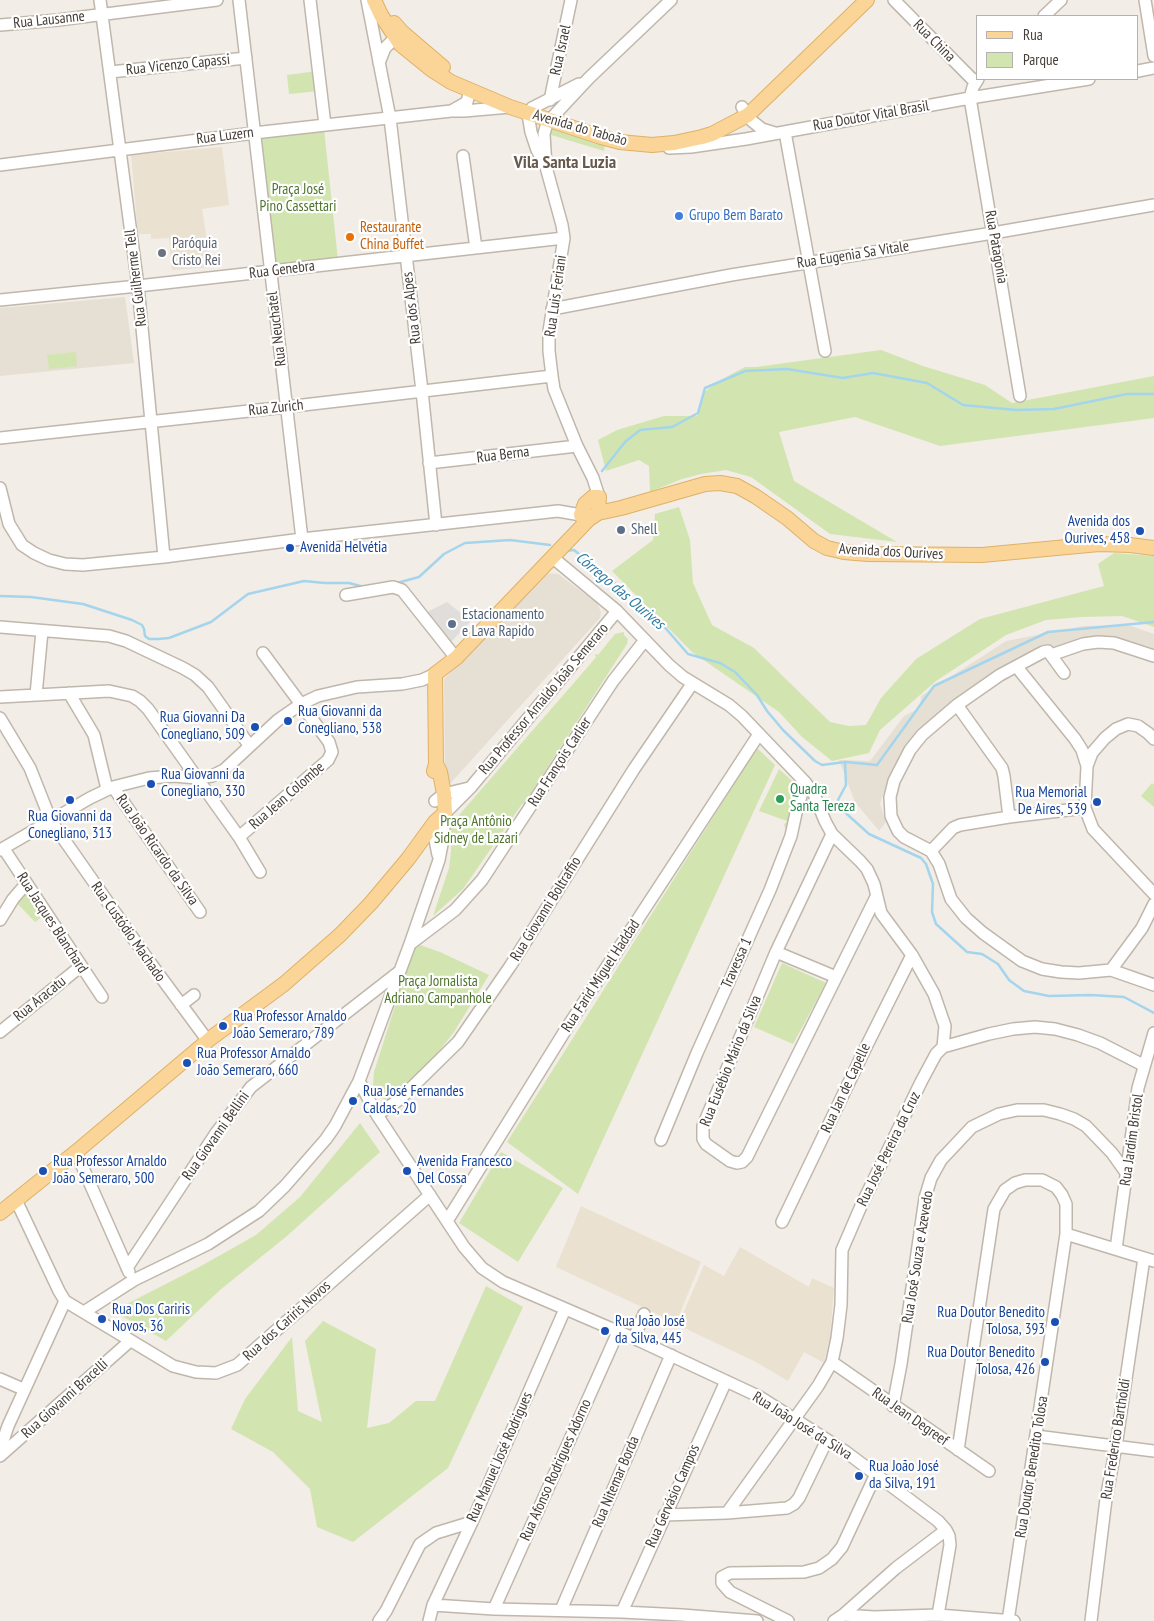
<!DOCTYPE html>
<meta charset="utf-8">
<style>
body{margin:0}
#map{position:relative;width:1154px;height:1621px;overflow:hidden;background:#f2ede6;font-family:"PT Sans Narrow",sans-serif}
canvas{display:block}
.legend{position:absolute;left:976px;top:15px;width:162px;height:65px;box-sizing:border-box;background:#fff;border:1px solid #b5b1af;margin:0;padding:6px 9px;list-style:none;font-size:15px;color:#453d36}
.legend li{display:flex;align-items:center;gap:10px;height:25px}
.legend b{width:25px;border:1px solid #b5b1af}
</style>
<div id="map">
<canvas width="1154" height="1621"></canvas>
<ul class="legend">
<li><b style="height:6px;background:#fad597"></b>Rua</li>
<li><b style="height:14px;background:#d2e5b0"></b>Parque</li>
</ul>
</div>
<script>
const ctx = document.querySelector('canvas').getContext('2d');
ctx.lineJoin = 'round';
function paint(path, color) {
  ctx.fillStyle = color;
  ctx.fill(path, 'evenodd');
}
function toPath(rows) {
  const path = new Path2D();
  for (const r of rows) {
    path.moveTo(r[0], r[1]);
    for (let i = 2; i < r.length; i += 2) path.lineTo(r[i], r[i + 1]);
  }
  return path;
}
function trace(path, color, width, dash) {
  ctx.strokeStyle = color;
  ctx.lineWidth = width;
  ctx.lineCap = dash ? 'butt' : 'round';
  ctx.setLineDash(dash || []);
  ctx.stroke(path);
}
function drawText(font, color, halo, rows, align = 'center') {
  ctx.font = font + ' "PT Sans Narrow",sans-serif';
  ctx.lineWidth = 4.5;
  ctx.setLineDash([]);
  ctx.textBaseline = 'middle';
  ctx.strokeStyle = halo;
  ctx.fillStyle = color;
  for (const [text, x, y, turn = 0] of rows) {
    ctx.save();
    ctx.translate(x, y);
    ctx.rotate((+turn || 0) * Math.PI / 180);
    ctx.textAlign = isNaN(turn) ? turn : align;
    if (halo) ctx.strokeText(text, 0, 0);
    ctx.fillText(text, 0, 0);
    ctx.restore();
  }
}
const residential = toPath([
 [125,297,134,363,0,376,0,308],
 [545,573,558,574,597,603,601,612,600,618,447,787,445,774,444,679,494,629],
 [1128,625,1154,634,1154,653,1114,639,1004,668,919,730,889,776,880,804,886,822,879,831,855,802,839,760,870,761,904,716,920,708,921,696,1006,641,1084,626]
]);
const education = toPath([
 [222,147,229,205,202,209,211,267,172,270,169,238,151,239,151,234,138,234,131,155],
 [581,1206,701,1262,676,1323,556,1267],
 [740,1247,809,1287,812,1278,834,1288,830,1337,824,1363,804,1352,788,1381,756,1362,678,1325,704,1265,724,1276]
]);
const green = toPath([
 [317,71,319,91,289,94,287,75],
 [552,123,605,141,604,151,548,134],
 [324,129,338,260,272,267,258,136],
 [881,350,923,366,985,385,1012,403,1154,376,1154,418,940,446,855,417,779,432,794,481,897,542,830,534,751,477,726,470,701,474,682,479,650,492,649,466,639,460,606,471,598,440,617,430,664,416,697,416,704,392,726,377,745,367,756,367],
 [76,352,77,366,49,369,47,355],
 [679,507,690,540,693,583,712,625,754,648,830,722,849,726,866,725,881,698,916,659,980,619,1104,586,1098,564,1114,553,1154,556,1154,627,1122,616,1082,617,1046,620,1006,635,936,681,880,730,869,753,832,761,802,737,779,712,692,652,612,571,653,540,655,514],
 [624,632,624,635,628,639,627,644,524,804,522,804,463,889,433,916,449,868,451,851,451,827,453,822,592,662,596,657,595,655,596,654,598,655,615,634],
 [757,748,775,765,578,1194,507,1142],
 [779,769,799,787,809,801,794,834,788,835,784,825,787,821,759,811],
 [1152,783,1154,785,1154,807,1141,796],
 [25,887,46,914,35,922,14,900],
 [417,944,440,952,489,975,454,1032,420,1075,398,1095,387,1100,383,1099,376,1096,373,1085,374,1072,400,990],
 [782,963,826,983,793,1044,754,1027],
 [360,1123,380,1152,287,1236,220,1290,166,1341,113,1311,201,1266,256,1235,300,1197],
 [501,1152,563,1188,518,1262,459,1223],
 [486,1286,523,1307,448,1468,353,1542,317,1527,310,1489,273,1452,231,1429,245,1399,292,1337,298,1411,322,1422,305,1341,323,1321,376,1349,367,1428,389,1423,416,1401,435,1401]
]);
const parking = toPath([
 [447,602,471,621,449,644,427,612]
]);
const stream = toPath([
 [602,471,625,442,640,430,672,427,698,413,705,388,745,371,787,369,843,378,873,373,927,383,963,405,1016,410,1054,409,1127,394,1154,394],
 [565,551,574,550,654,615,688,654,720,663,735,672,757,695,767,711,783,730,815,761,822,765,845,762,846,785,838,800,838,806,869,834,921,858,926,864,933,884,932,912,936,924,967,952,982,954,998,964,1009,980,1024,991,1049,996,1091,995,1124,997,1154,1013],
 [397,583,419,577,444,554,465,543,510,540,550,545],
 [0,596,31,597,83,604,132,620,142,625,144,629,145,636,149,639,158,639,169,638,211,622,248,594,304,581,325,583,349,583,364,587],
 [846,762,877,765,934,686,1048,632,1154,622]
]);
const minor = toPath([
 [100,0,138,286,164,557],
 [239,0,302,539],
 [310,0,325,125],
 [367,0,390,118,422,391,436,525],
 [894,0,975,82],
 [1145,0,1154,56],
 [1044,16,1061,0],
 [0,25,58,20,217,0],
 [379,63,385,48,396,37],
 [1138,71,1154,68],
 [110,72,246,58],
 [978,79,973,87,970,98,1020,396],
 [550,100,571,0],
 [742,107,752,121,762,129,775,133],
 [453,110,467,102,470,90],
 [785,132,825,351],
 [669,148,691,147,746,139,970,98,1089,79],
 [463,156,476,248],
 [0,165,254,133,451,111,464,111,510,107],
 [545,165,537,150,531,132,528,114,532,108,579,84],
 [0,300,138,286,564,238],
 [552,309,731,275,993,233,1154,205],
 [0,438,286,407,552,376],
 [429,463,577,446],
 [0,488,9,524,22,545,34,553,49,560,65,564,83,565,164,557,302,539,558,511,581,515],
 [599,497,593,478,577,446,554,389,552,376,549,351,549,331,564,238,562,225,546,167,544,134,547,123,589,78,671,0],
 [552,557,617,611,669,665,683,677,729,705,742,716,805,782,814,794,825,821,832,834,860,861,867,869,874,884,881,913,912,955,934,994,945,1026,943,1047,936,1054,921,1082,861,1206,842,1250,841,1305,837,1338,832,1362,818,1386,727,1513],
 [346,595,393,587,402,590,456,658],
 [0,627,109,636,126,641,183,668,195,675,208,687,249,745],
 [1051,655,1083,644,1098,642,1114,643,1154,656],
 [1020,671,1075,739,1082,750,1087,766],
 [1064,673,1048,651,1043,652,1000,675,957,705,922,735,910,750,894,781,890,797,891,816,898,831,904,837,931,851,939,864,951,899,966,918,983,933,1022,961,1042,969,1061,972,1079,973,1111,970,1154,985],
 [69,693,94,735,107,789],
 [36,695,42,631],
 [0,697,109,691,132,696,140,701,148,709,239,837,260,872],
 [957,705,1002,768,1004,776,1009,817],
 [0,718,30,768,51,821,149,961,208,1041],
 [1154,739,1148,733,1138,726,1128,724,1116,729,1105,738,1092,753,1087,766,1085,808,1093,829,1154,894],
 [113,787,200,912],
 [435,801,444,794,469,788],
 [435,822,435,840,438,855],
 [832,834,776,952,703,1126,703,1139,706,1144,730,1161,737,1163,742,1162,747,1157,876,897],
 [239,837,328,760,332,752,329,742,263,653],
 [4,849,102,997],
 [0,850,90,798,113,787,149,778,174,776,197,778,212,776,224,770,278,720,301,704,318,696,357,687,402,684,422,680,435,674],
 [931,851,953,828,960,825,1009,817,1085,808],
 [0,920,13,899,26,884],
 [410,944,455,910,482,880,613,681,645,640],
 [776,952,836,977],
 [1111,970,1142,928,1154,904],
 [181,1005,194,995],
 [0,1032,81,966],
 [943,1047,989,1034,1013,1029,1035,1027,1055,1029,1078,1035,1100,1043,1143,1065],
 [359,1081,377,1115,464,1247,482,1268,503,1282,640,1341,758,1396,846,1452,938,1521,946,1530,949,1536,950,1545,938,1615],
 [377,1115,400,1099,458,1042,511,965,634,769,692,684],
 [661,1140,697,1053,770,890,791,836,796,813,805,782],
 [76,1152,129,1272],
 [16,1200,59,1291,65,1301,173,1366,196,1372,216,1373,237,1365,430,1195],
 [447,1221,568,1026,759,734],
 [782,1222,866,1047,912,955],
 [1066,1234,1154,1261],
 [1116,1249,1138,1088,1154,1033],
 [127,1268,216,1133,251,1087,400,971],
 [84,1312,134,1280,208,1244,259,1211,285,1186,326,1139,335,1126,359,1081,410,944,439,860,443,839,445,813,471,787,617,611],
 [634,1338,644,1314],
 [832,1362,989,1471],
 [0,1379,23,1389],
 [893,1406,901,1364,925,1198,931,1178,941,1160,972,1127,999,1114,1017,1110,1044,1110,1060,1114,1074,1119,1086,1126,1112,1153,1127,1174],
 [1036,1436,1154,1451],
 [958,1450,994,1209,1005,1190,1015,1183,1025,1180,1042,1180,1056,1187,1062,1195,1066,1204,1066,1234,1008,1621],
 [1,1455,2,1444,8,1426,65,1301],
 [0,1456,130,1341],
 [664,1515,727,1513,787,1508,794,1504,799,1498,827,1440],
 [433,1605,494,1609,622,1612,682,1615,757,1621],
 [494,1609,618,1332],
 [561,1610,671,1355],
 [622,1612,726,1381],
 [843,1615,874,1617,938,1615,1014,1621],
 [379,1621,386,1611,420,1544,436,1533,472,1522],
 [429,1621,433,1605,472,1522,565,1309],
 [788,1621,730,1592,722,1583,722,1577,730,1573,804,1572,819,1568,832,1559,842,1547,876,1474],
 [834,1621,843,1615,896,1568,946,1530],
 [1091,1621,1106,1499,1116,1446,1144,1258]
]);
const major = toPath([
 [374,0,381,15,400,44,432,70,451,82,510,107,601,137,620,142,652,145,674,143,702,137,712,134,748,115,867,0],
 [394,23,402,32,443,67],
 [593,497,599,497,598,513,589,519,583,518,581,515,585,504,593,497],
 [598,513,621,508,705,484,720,483,737,486,755,496,787,518,814,541,827,548,844,552,868,554,982,555,1099,544,1130,545,1154,548],
 [434,771,436,764,435,674,456,658,589,519],
 [0,1213,76,1152,211,1038,284,984,340,935,371,903,408,859,435,822,445,813,444,794,440,772,436,764]
]);
const markers = [
 [679,216,5,"#3f7fe0"],
 [350,237,5,"#e8710a"],
 [162,253,5,"#6b7280"],
 [621,530,5,"#5c6f8a"],
 [1140,531,5,"#1a4fb4"],
 [290,548,5,"#1a4fb4"],
 [452,624,5,"#5c6f8a"],
 [288,721,5,"#1a4fb4"],
 [255,727,5,"#1a4fb4"],
 [151,784,5,"#1a4fb4"],
 [780,799,5,"#2e9e5b"],
 [70,800,5,"#1a4fb4"],
 [1097,802,5,"#1a4fb4"],
 [223,1026,5,"#1a4fb4"],
 [187,1063,5,"#1a4fb4"],
 [353,1101,5,"#1a4fb4"],
 [43,1171,5,"#1a4fb4"],
 [407,1171,5,"#1a4fb4"],
 [102,1319,5,"#1a4fb4"],
 [1055,1322,5,"#1a4fb4"],
 [605,1331,5,"#1a4fb4"],
 [1045,1362,5,"#1a4fb4"],
 [859,1476,5,"#1a4fb4"]
];
const streetNames = [
 ["Rua Lausanne",49,20,-6],
 ["Rua China",934,41,45],
 ["Rua Israel",561,50,-78],
 ["Rua Vicenzo Capassi",178,65,-6],
 ["Rua Doutor Vital Brasil",871,116,-10],
 ["Avenida do Taboão",580,128,16],
 ["Rua Luzern",225,136,-7],
 ["Rua Patagonia",996,247,80],
 ["Rua Eugenia Sa Vitale",853,255,-9],
 ["Rua Genebra",282,270,-7],
 ["Rua Guilherme Tell",136,278,-97],
 ["Rua Luis Feriani",556,296,-82],
 ["Rua dos Alpes",412,308,-97],
 ["Rua Neuchatel",277,329,-97],
 ["Rua Zurich",276,408,-6],
 ["Rua Berna",503,455,-7],
 ["Avenida dos Ourives",891,552,3],
 ["Rua Professor Arnaldo João Semeraro",544,699,-50],
 ["Rua François Carlier",560,762,-57],
 ["Rua Jean Colombe",287,796,-41],
 ["Rua João Ricardo da Silva",157,850,55],
 ["Rua Giovanni Boltraffio",546,909,-58],
 ["Rua Jacques Blanchard",52,923,57],
 ["Rua Custódio Machado",128,932,55],
 ["Travessa 1",737,963,-66],
 ["Rua Farid Miguel Haddad",601,976,-57],
 ["Rua Aracatu",40,999,-39],
 ["Rua Eusébio Mário da Silva",731,1061,-68],
 ["Rua Jan de Capelle",846,1088,-65],
 ["Rua Giovanni Bellini",216,1136,-55],
 ["Rua Jardim Bristol",1132,1140,-82],
 ["Rua José Pereira da Cruz",889,1149,-64],
 ["Rua José Souza e Azevedo",918,1257,-81],
 ["Rua dos Cariris Novos",287,1321,-42],
 ["Rua Giovanni Bracelli",65,1399,-42],
 ["Rua Jean Degreef",910,1417,35],
 ["Rua João José da Silva",802,1426,32],
 ["Rua Frederico Bartholdi",1116,1439,-81],
 ["Rua Manuel José Rodrigues",500,1457,-66],
 ["Rua Doutor Benedito Tolosa",1032,1467,-81],
 ["Rua Afonso Rodrigues Adorno",556,1470,-66],
 ["Rua Nitemar Borda",616,1482,-67],
 ["Rua Gervásio Campos",673,1496,-66]
];
const parkNames = [
 ["Praça José",298,190],
 ["Pino Cassettari",298,207],
 ["Praça Antônio",476,822],
 ["Sidney de Lazari",476,839],
 ["Praça Jornalista",438,982],
 ["Adriano Campanhole",438,999]
];
const shopNames = [
 ["Grupo Bem Barato",689,216]
];
const foodNames = [
 ["Restaurante",360,228],
 ["China Buffet",360,245]
];
const worshipNames = [
 ["Paróquia",172,244],
 ["Cristo Rei",172,261]
];
const transitNames = [
 ["Avenida dos",1130,522,"right"],
 ["Ourives, 458",1130,539,"right"],
 ["Avenida Helvétia",300,548],
 ["Rua Giovanni da",298,712],
 ["Conegliano, 538",298,729],
 ["Rua Giovanni Da",245,718,"right"],
 ["Conegliano, 509",245,735,"right"],
 ["Rua Giovanni da",161,775],
 ["Conegliano, 330",161,792],
 ["Rua Memorial",1087,793,"right"],
 ["De Aires, 539",1087,810,"right"],
 ["Rua Giovanni da",70,817,"center"],
 ["Conegliano, 313",70,834,"center"],
 ["Rua Professor Arnaldo",233,1017],
 ["João Semeraro, 789",233,1034],
 ["Rua Professor Arnaldo",197,1054],
 ["João Semeraro, 660",197,1071],
 ["Rua José Fernandes",363,1092],
 ["Caldas, 20",363,1109],
 ["Rua Professor Arnaldo",53,1162],
 ["João Semeraro, 500",53,1179],
 ["Avenida Francesco",417,1162],
 ["Del Cossa",417,1179],
 ["Rua Dos Cariris",112,1310],
 ["Novos, 36",112,1327],
 ["Rua Doutor Benedito",1045,1313,"right"],
 ["Tolosa, 393",1045,1330,"right"],
 ["Rua João José",615,1322],
 ["da Silva, 445",615,1339],
 ["Rua Doutor Benedito",1035,1353,"right"],
 ["Tolosa, 426",1035,1370,"right"],
 ["Rua João José",869,1467],
 ["da Silva, 191",869,1484]
];
const serviceNames = [
 ["Shell",631,530],
 ["Estacionamento",462,615],
 ["e Lava Rapido",462,632]
];
const leisureNames = [
 ["Quadra",790,790],
 ["Santa Tereza",790,807]
];
const waterNames = [
 ["Córrego das Ourives",620,591,40]
];
const quarterNames = [
 ["Vila Santa Luzia",565,163]
];
paint(residential, '#e6dfd4');
paint(education, '#ebe1d0');
paint(green, '#d2e5b0');
paint(parking, '#e0dedb');
trace(stream, '#a4d5ed', 2.5);
trace(minor, '#c0b7ac', 14);
trace(major, '#dfb168', 16);
trace(minor, '#fff', 11);
trace(major, '#fad597', 14);
for (const [x, y, r, color] of markers) {
  const dot = new Path2D();
  dot.arc(x, y, r, 0, 2 * Math.PI);
  ctx.fillStyle = color;
  ctx.fill(dot);
  trace(dot, '#fff', 2);
}
drawText('15px', '#453d36', '#fff', streetNames);
drawText('15px', '#4d742b', '#fff', parkNames);
drawText('15px', '#366cbe', '#fff', shopNames, 'left');
drawText('15px', '#c56008', '#fff', foodNames, 'left');
drawText('15px', '#5b616d', '#fff', worshipNames, 'left');
drawText('15px', '#164399', '#fff', transitNames, 'left');
drawText('15px', '#4e5e75', '#fff', serviceNames, 'left');
drawText('15px', '#27864d', '#fff', leisureNames, 'left');
drawText('italic 16px', '#317da4', '#fff', waterNames);
drawText('bold 18px', '#675a4d', '#fff', quarterNames);
</script>
